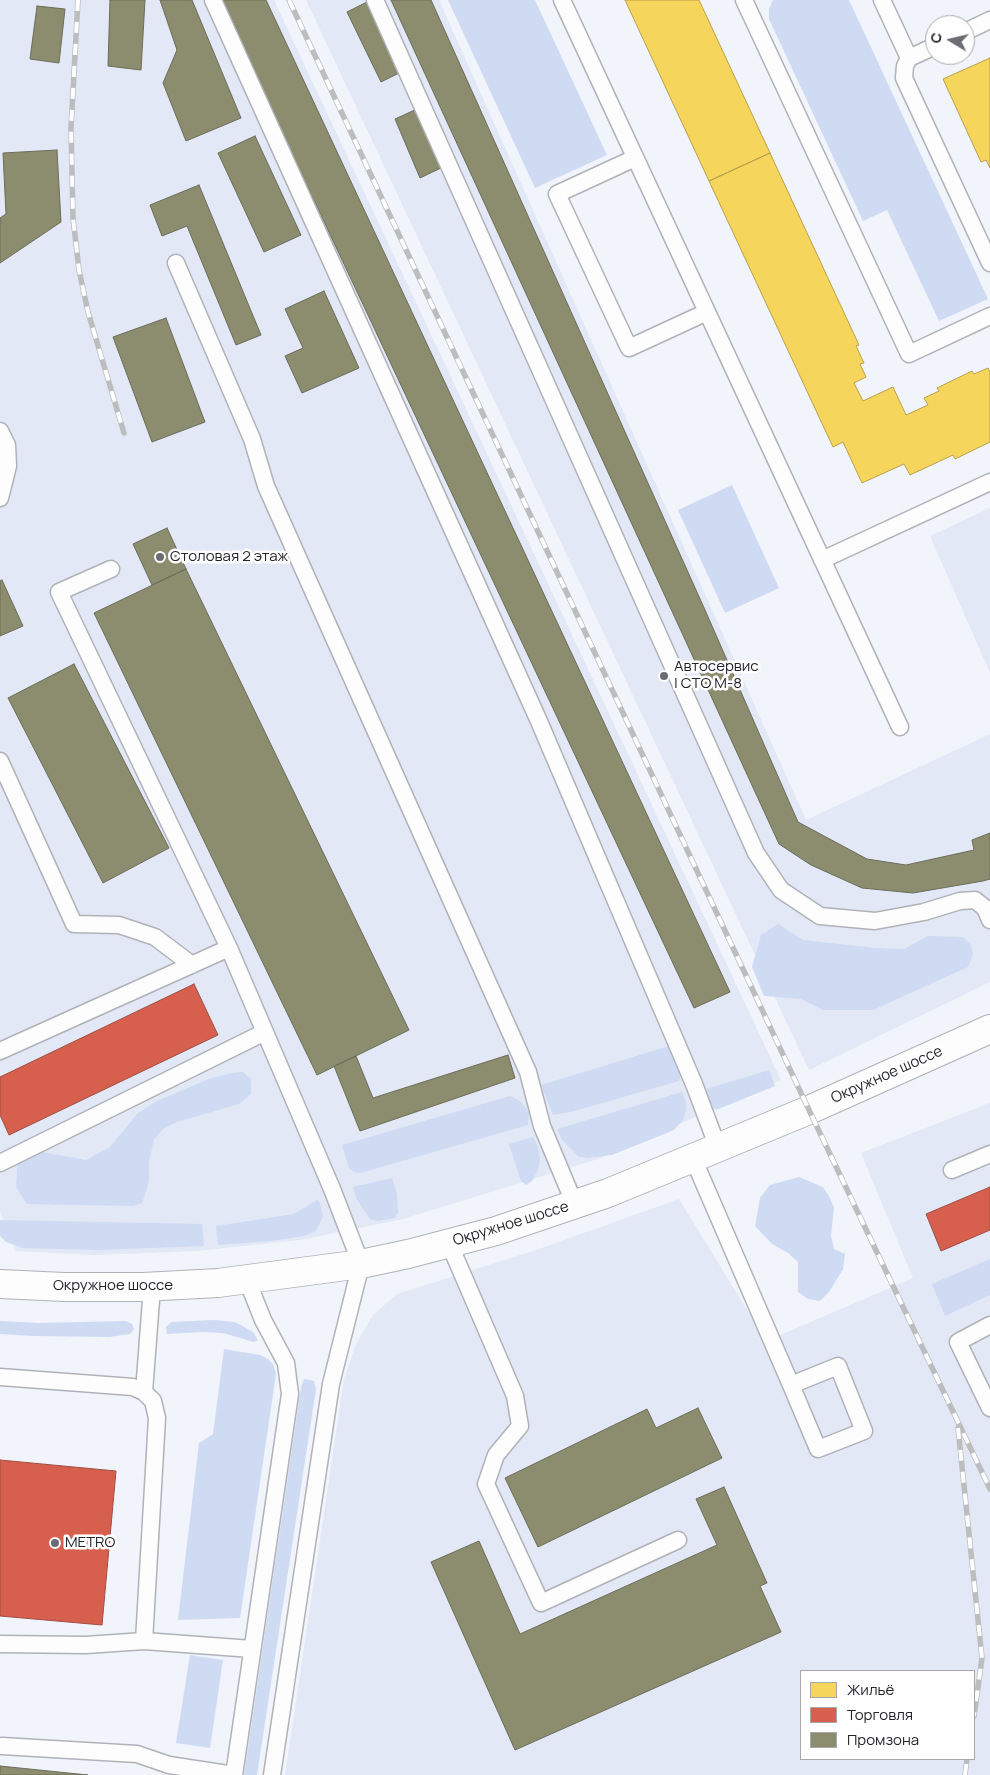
<!DOCTYPE html>
<meta charset="utf-8">
<style>
body{margin:0}
#map{position:relative;width:990px;height:1775px;overflow:hidden;background:#f1f4fb;font-family:Manrope,sans-serif}
canvas{display:block}
.legend{position:absolute;left:800px;top:1670px;width:175px;height:90px;box-sizing:border-box;background:#fff;border:1px solid #a7a8aa;margin:0;padding:6px 9px;list-style:none;font-size:15px;color:#23252b}
.legend li{display:flex;align-items:center;gap:10px;height:25px}
.legend b{width:25px;border:1px solid #a7a8aa}
.north{position:absolute;left:925px;top:15px;width:50px;height:50px;box-sizing:border-box;background:#fff;border:1px solid #a7a8aa;border-radius:50%;rotate:279deg;font-size:14px;font-weight:700;line-height:20px;text-align:center;color:#23252b}
.north::after{content:'';display:block;margin:auto;width:18px;height:22px;background:#6b6d74;clip-path:polygon(50% 0,100% 100%,50% 72%,0 100%)}
</style>
<div id="map">
<canvas width="990" height="1775"></canvas>
<ul class="legend">
<li><b style="height:14px;background:#f6d55c"></b>Жильё</li>
<li><b style="height:14px;background:#d6604d"></b>Торговля</li>
<li><b style="height:14px;background:#8c8c6e"></b>Промзона</li>
</ul>
<div class="north">С</div>
</div>
<script>
const ctx = document.querySelector('canvas').getContext('2d');
ctx.lineJoin = 'round';
function paint(path, color) {
  ctx.fillStyle = color;
  ctx.fill(path, 'evenodd');
}
function toPath(rows) {
  const path = new Path2D();
  for (const r of rows) {
    path.moveTo(r[0], r[1]);
    for (let i = 2; i < r.length; i += 2) path.lineTo(r[i], r[i + 1]);
  }
  return path;
}
function trace(path, color, width, dash) {
  ctx.strokeStyle = color;
  ctx.lineWidth = width;
  ctx.lineCap = dash ? 'butt' : 'round';
  ctx.setLineDash(dash || []);
  ctx.stroke(path);
}
function drawText(font, color, halo, rows, align = 'center') {
  ctx.font = font + ' Manrope,sans-serif';
  ctx.lineWidth = 5;
  ctx.setLineDash([]);
  ctx.textBaseline = 'middle';
  ctx.strokeStyle = halo;
  ctx.fillStyle = color;
  for (const [text, x, y, turn = 0] of rows) {
    ctx.save();
    ctx.translate(x, y);
    ctx.rotate((+turn || 0) * Math.PI / 180);
    ctx.textAlign = isNaN(turn) ? turn : align;
    if (halo) ctx.strokeText(text, 0, 0);
    ctx.fillText(text, 0, 0);
    ctx.restore();
  }
}
const built = toPath([
 [0,0,274,0,781,1080,598,1159,403,1219,300,1240,197,1251,92,1255,16,1251,0,1211],
 [306,0,439,0,806,820,990,734,990,982,809,1070],
 [990,508,990,673,930,536],
 [990,1103,990,1775,285,1775,344,1379,356,1344,373,1315,397,1294,536,1250,679,1199,766,1341,913,1278,861,1153],
 [801,1671,974,1671,974,1759,801,1759]
]);
const green = toPath([
 [448,0,535,0,607,155,535,188],
 [773,0,849,0,988,299,939,321,887,210,863,221,769,19,769,9],
 [732,485,779,588,725,613,678,510],
 [778,924,803,940,876,948,904,949,928,936,963,937,971,945,973,954,968,967,873,1010,823,1010,801,999,764,996,752,967,761,935],
 [669,1046,678,1062,681,1075,679,1081,571,1112,553,1115,541,1085],
 [769,1070,775,1086,716,1110,709,1101,706,1089],
 [243,1072,251,1079,251,1094,239,1104,177,1122,163,1129,154,1139,149,1162,149,1182,142,1203,133,1206,27,1204,16,1187,18,1158,31,1150,86,1160,110,1147,138,1113,157,1101,209,1079,231,1073],
 [682,1092,686,1102,686,1110,683,1120,674,1130,612,1155,588,1158,579,1157,562,1140,557,1129],
 [510,1096,520,1101,527,1109,529,1113,528,1125,360,1173,354,1172,349,1168,342,1145],
 [533,1137,538,1147,540,1160,538,1170,532,1181,526,1185,521,1181,509,1144],
 [799,1177,823,1187,830,1198,834,1208,831,1236,834,1249,845,1254,843,1269,829,1292,820,1301,808,1299,798,1292,798,1262,788,1253,772,1244,755,1226,760,1198,770,1185],
 [392,1178,397,1193,398,1213,395,1218,378,1221,370,1219,356,1198,353,1187],
 [317,1200,320,1203,323,1216,316,1231,304,1236,271,1241,218,1245,216,1226,294,1214],
 [0,1220,202,1224,204,1246,100,1250,23,1248,6,1242,0,1236],
 [990,1259,990,1295,945,1316,932,1284],
 [213,1320,235,1322,253,1332,258,1340,254,1342,223,1333,202,1332,167,1334,166,1327,172,1322],
 [0,1321,39,1323,126,1321,132,1324,134,1329,130,1334,109,1337,32,1336,0,1334],
 [224,1349,260,1355,268,1359,273,1364,276,1374,240,1618,178,1620,199,1443,213,1434],
 [304,1379,314,1381,316,1389,257,1775,244,1775,301,1387],
 [190,1655,223,1660,210,1748,176,1743]
]);
const homes = toPath([
 [625,0,699,0,770,153,709,181,625,0],
 [990,58,990,168,986,160,981,162,943,79,990,58],
 [770,153,859,345,856,346,864,363,860,364,866,377,854,383,863,401,893,387,906,415,928,405,924,398,939,391,937,388,972,371,974,374,988,368,990,372,990,442,955,459,953,455,910,475,904,464,862,483,843,442,833,447,709,181,770,153]
]);
const shops = toPath([
 [194,984,218,1035,9,1135,0,1115,0,1077,194,984],
 [990,1187,990,1230,941,1251,926,1214,990,1187],
 [0,1460,116,1471,102,1625,0,1616,0,1460]
]);
const industry = toPath([
 [110,0,145,0,141,70,108,66,110,0],
 [160,0,192,0,241,118,186,141,163,83,177,50,160,0],
 [223,0,266,0,730,992,694,1008,287,143,223,0],
 [391,0,431,0,705,610,798,822,867,859,906,865,974,850,972,840,990,833,990,879,983,881,913,893,862,888,811,865,779,844,391,0],
 [367,2,401,72,381,82,347,12,367,2],
 [37,6,65,9,59,63,30,59,37,6],
 [417,109,443,167,420,178,395,119,417,109],
 [255,136,301,235,264,252,218,153,255,136],
 [57,150,61,222,0,263,0,218,6,214,3,153,57,150],
 [199,185,261,335,236,345,187,226,162,236,150,205,199,185],
 [324,291,359,368,302,393,285,356,303,348,285,309,324,291],
 [166,318,205,422,152,442,113,337,166,318],
 [167,528,186,569,152,585,133,544,167,528],
 [186,569,409,1030,317,1075,94,613,186,569],
 [2,580,23,626,0,636,0,581,2,580],
 [74,664,169,848,103,883,8,698,74,664],
 [508,1055,515,1078,360,1131,334,1066,356,1056,373,1098,508,1055],
 [698,1408,722,1458,538,1547,505,1478,647,1409,656,1428,698,1408],
 [724,1487,767,1583,760,1586,781,1632,515,1750,431,1562,479,1541,520,1634,717,1545,696,1499,724,1487],
 [0,1766,88,1775,0,1775,0,1766]
]);
const lane = toPath([
 [213,0,538,719,694,1084,718,1148],
 [375,0,756,853,781,890,820,916,875,921,924,912,960,901,975,900,985,908,990,920],
 [562,0,900,727],
 [744,0,909,354,990,316],
 [882,0,909,58],
 [965,32,990,20],
 [935,46,909,58,905,66,904,78,990,263],
 [635,158,557,194,629,348,707,312],
 [176,263,252,439,266,486,528,1072,542,1126,575,1205],
 [0,431,7,445,8,466,0,498],
 [822,560,990,482],
 [111,569,59,592,229,948],
 [0,761,74,924,119,925,155,937,192,965],
 [0,1051,229,948,332,1189,361,1264,331,1384,272,1775],
 [693,1158,791,1385,818,1449,864,1431,838,1366,791,1385],
 [0,1163,265,1032],
 [952,1170,990,1154],
 [449,1243,515,1396,520,1426,496,1455,486,1484,541,1603,678,1540],
 [990,1325,958,1342,990,1408],
 [0,1377,133,1387,144,1392,153,1401,157,1418,144,1641,252,1649],
 [144,1392,152,1287],
 [0,1644,86,1645,144,1641],
 [2,1746,137,1754,169,1765,234,1775],
 [234,1775,290,1394,286,1363,263,1320,247,1280]
]);
const primary = toPath([
 [0,1284,64,1287,143,1287,218,1283,361,1264,408,1254,496,1231,608,1193,809,1110,990,1029]
]);
const rail = toPath([
 [78,0,71,128,73,218,79,270,88,312,124,433],
 [289,0,809,1110,990,1489],
 [958,1428,982,1658,974,1716],
 [965,1775,967,1759]
]);
const markers = [
 [160,557,5,"#6b6d74"],
 [664,676,5,"#6b6d74"],
 [55,1543,5,"#6b6d74"]
];
const poiNames = [
 ["Столовая 2 этаж",170,557],
 ["Автосервис",674,667],
 ["| СТО М-8",674,684],
 ["METRO",65,1543]
];
const streetNames = [
 ["Окружное шоссе",887,1075,-24],
 ["Окружное шоссе",511,1224,-17],
 ["Окружное шоссе",113,1286]
];
paint(built, '#e2e8f5');
paint(green, '#cfdaf3');
paint(homes, '#f6d55c');
trace(homes, '#b7a04d', 1);
paint(shops, '#d6604d');
trace(shops, '#a04e43', 1);
paint(industry, '#8c8c6e');
trace(industry, '#6c6d5a', 1);
trace(lane, '#b0b2b8', 19);
trace(primary, '#b0b2b8', 30);
trace(lane, '#fdfdfe', 16);
trace(primary, '#fdfdfe', 28);
trace(rail, '#bcbdbf', 5.5);
trace(rail, '#fff', 4, [11]);
for (const [x, y, r, color] of markers) {
  const dot = new Path2D();
  dot.arc(x, y, r, 0, 2 * Math.PI);
  ctx.fillStyle = color;
  ctx.fill(dot);
  trace(dot, '#fff', 2);
}
drawText('15px', '#23252b', '#fff', poiNames, 'left');
drawText('15px', '#23252b', '#fff', streetNames);
</script>
